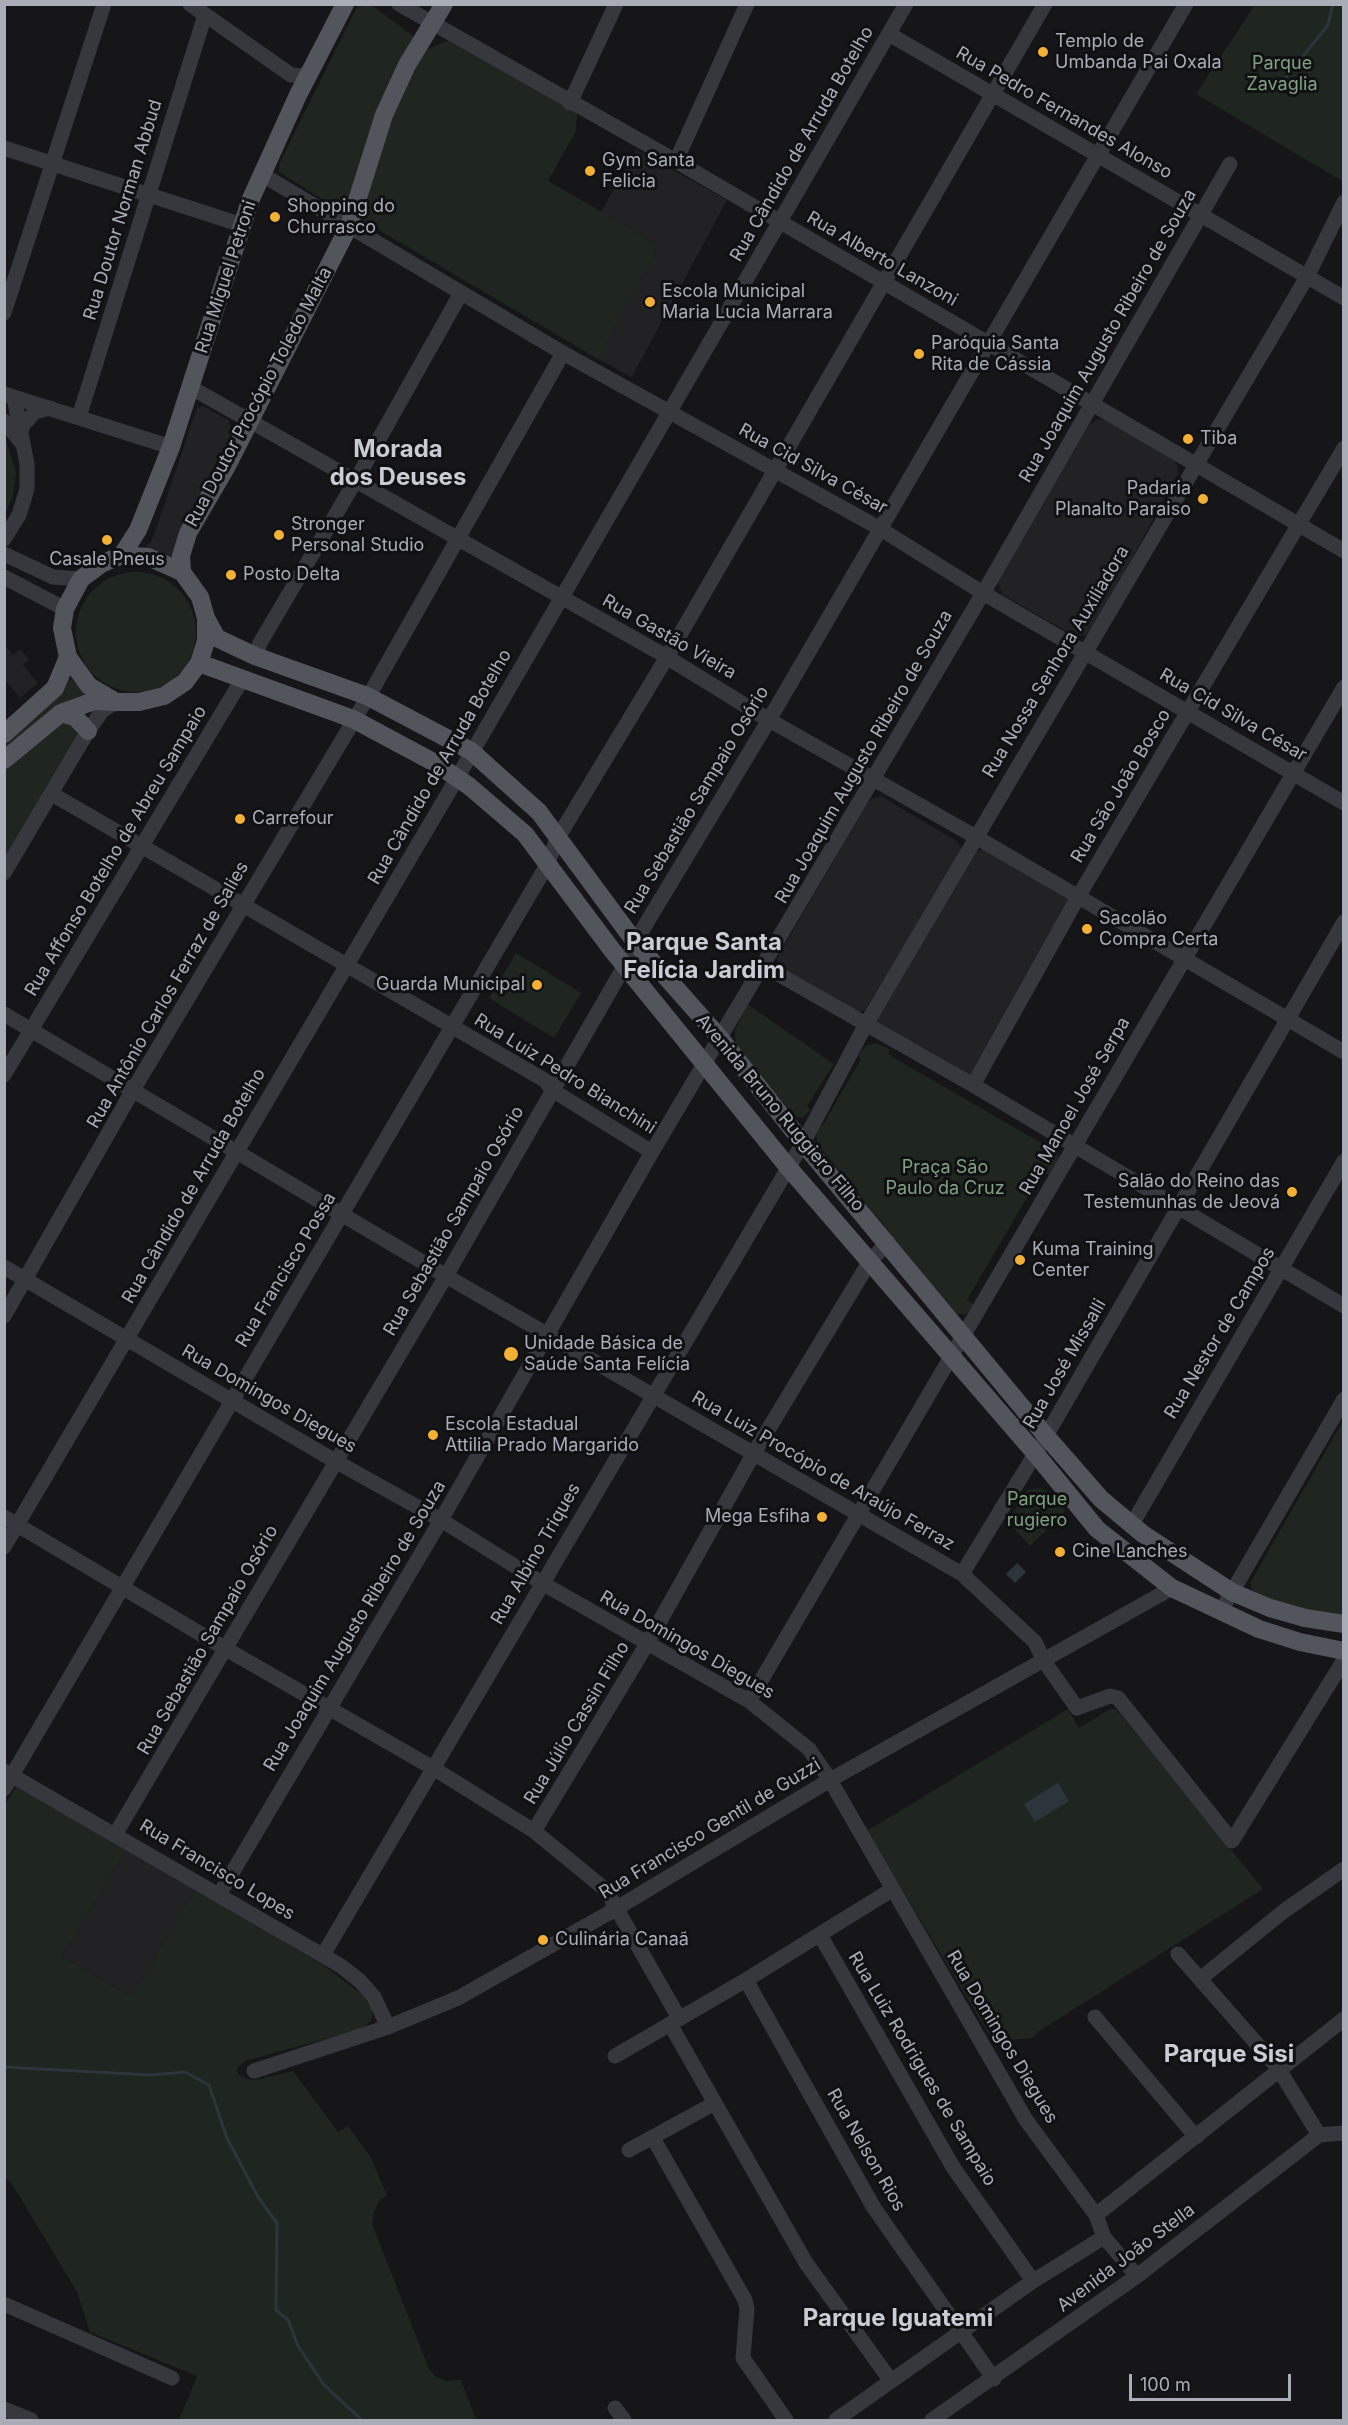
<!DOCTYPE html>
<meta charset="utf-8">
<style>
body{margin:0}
#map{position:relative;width:1348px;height:2425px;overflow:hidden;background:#161618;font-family:Inter,sans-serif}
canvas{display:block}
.frame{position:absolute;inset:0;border:6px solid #a8adb8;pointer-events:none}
.scale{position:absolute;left:1129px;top:2374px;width:162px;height:27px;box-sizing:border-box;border:3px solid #a8adb8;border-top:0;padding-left:8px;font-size:18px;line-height:21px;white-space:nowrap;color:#a8adb8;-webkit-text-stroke:4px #111113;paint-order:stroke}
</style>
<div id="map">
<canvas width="1348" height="2425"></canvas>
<div class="frame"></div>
<div class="scale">100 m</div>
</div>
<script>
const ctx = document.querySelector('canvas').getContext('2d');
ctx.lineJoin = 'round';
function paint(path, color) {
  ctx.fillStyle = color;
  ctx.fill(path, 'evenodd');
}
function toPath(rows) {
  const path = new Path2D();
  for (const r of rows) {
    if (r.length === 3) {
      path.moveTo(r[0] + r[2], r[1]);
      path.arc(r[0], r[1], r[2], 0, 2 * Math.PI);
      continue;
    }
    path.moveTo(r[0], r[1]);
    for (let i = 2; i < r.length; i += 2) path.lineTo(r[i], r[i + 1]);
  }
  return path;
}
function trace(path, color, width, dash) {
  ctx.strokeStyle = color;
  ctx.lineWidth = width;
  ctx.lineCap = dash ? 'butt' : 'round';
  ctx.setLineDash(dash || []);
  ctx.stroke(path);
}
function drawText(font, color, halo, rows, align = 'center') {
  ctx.font = font + ' Inter,sans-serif';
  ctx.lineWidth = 6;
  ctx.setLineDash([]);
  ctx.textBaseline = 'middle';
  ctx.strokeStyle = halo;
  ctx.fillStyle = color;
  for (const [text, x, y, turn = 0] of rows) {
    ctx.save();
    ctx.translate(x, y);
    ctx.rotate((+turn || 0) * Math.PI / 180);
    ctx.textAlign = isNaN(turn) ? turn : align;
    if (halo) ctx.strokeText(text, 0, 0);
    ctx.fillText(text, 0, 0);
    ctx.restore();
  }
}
const built = toPath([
 [636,150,727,200,632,377,598,359,659,245,601,212],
 [203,406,228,420,233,433,176,564,148,552,145,547,151,542,156,529,197,408],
 [1097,419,1105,420,1173,458,1177,464,1178,473,1093,630,1087,635,1075,636,1003,595,998,583,999,576,1088,426],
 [5,645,13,655,20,649,29,660,23,665,38,683,20,698,5,680],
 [882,797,958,842,961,849,958,859,865,1010,858,1013,780,969,777,958,866,805,873,798],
 [984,849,1068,900,969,1076,877,1022,876,1017,975,851],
 [127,1848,195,1889,132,1997,62,1956]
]);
const green = toPath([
 [371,5,416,38,348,203,338,209,279,172,280,162,357,7],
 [1255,5,1343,5,1342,181,1196,94],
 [449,40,577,112,576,131,548,181,659,245,598,359,362,220,386,119,426,50],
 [5,437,16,472,13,496,5,514],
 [136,632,60],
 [68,677,93,697,5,756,5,741],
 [65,720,78,732,77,735,5,858,5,768],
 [516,953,581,993,554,1038,489,998],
 [747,1004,834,1064,807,1106,811,1110,803,1117,796,1117,736,1050,735,1030],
 [876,1043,889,1049,889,1055,1050,1148,1051,1143,1058,1149,1059,1160,1050,1176,1042,1172,967,1300,975,1305,965,1315,955,1313,817,1143,816,1129,823,1125,861,1059,858,1055,867,1045],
 [1343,1421,1343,1616,1294,1607,1259,1595,1252,1590,1250,1583],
 [1041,1488,1053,1495,1065,1511,1030,1546,1008,1522,1027,1490],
 [1068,1709,1079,1728,1110,1709,1116,1709,1263,1889,1038,2032,1033,2038,993,2041,867,1831],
 [16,1787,127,1848,62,1956,132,1997,195,1889,323,1965,360,1993,373,2008,371,2021,361,2029,245,2061,237,2068,238,2074,245,2079,255,2080,293,2071,338,2132,348,2126,370,2156,387,2195,379,2201,374,2212,372,2224,429,2369,436,2377,447,2381,461,2380,476,2420,179,2420,197,2376,90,2332,77,2292,12,2184,5,2177,4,1807]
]);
const water = toPath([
 [1017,1563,1026,1572,1015,1583,1006,1574],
 [1058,1783,1069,1801,1035,1822,1024,1804]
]);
const stream = toPath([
 [1283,81,1328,25,1333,4],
 [4,2067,150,2075,185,2072,209,2085,227,2138,258,2197,277,2223,276,2310,288,2320,298,2346,324,2385,362,2420]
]);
const minor = toPath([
 [190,4,291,75,307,76],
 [399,4,676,161,1344,551],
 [889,34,1344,298],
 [570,103,616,4],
 [4,148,242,225],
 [676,161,747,4],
 [261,174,563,353,879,528,983,593,1344,803],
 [4,313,104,4],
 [190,387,660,653,769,720,976,837,1344,1052],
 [4,394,171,447],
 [79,417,205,15],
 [4,421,21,442],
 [20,434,23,425,35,412,50,408],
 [4,539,19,515,27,489,27,464,14,397],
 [4,554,53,577,81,579],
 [4,577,65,609],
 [255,656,260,643,356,480,461,293],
 [52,794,546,1081,552,1090,652,1152],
 [4,873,88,731,102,711,116,702],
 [764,966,973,1085,1344,1306],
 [4,1014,446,1276,962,1574,1035,1642,1044,1661,1077,1708,1110,1696,1118,1698,1232,1841,1344,1660],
 [4,1075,243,678],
 [973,1085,1078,897,1344,448],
 [4,1267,335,1461,441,1520,542,1583,749,1701,809,1749,830,1780,1026,2120,1096,2215,1104,2237,1137,2276],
 [4,1316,133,1090,375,685,563,353],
 [4,1517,226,1649,433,1768,534,1831,606,1890,679,2018],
 [1131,1526,1344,1161],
 [4,1547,453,785,906,4],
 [962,1574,1046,1436,1344,922],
 [1221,1611,1344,1399],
 [749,1701,1344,687],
 [4,1771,341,1966,360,1981,374,1997,388,2027],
 [4,1789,547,865,557,839,667,657,1045,4],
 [534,1831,647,1644,754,1453,870,1261,888,1242],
 [116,1833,446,1276,625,965,635,942,769,720,1186,4],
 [219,1895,441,1520,652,1152,989,583,1230,164],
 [820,1935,953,2167,1033,2281],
 [1178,1954,1278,2068,1319,2135],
 [323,1955,803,1143,865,1026,1307,277,1344,202],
 [1200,1979,1284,1911,1344,1869],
 [746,1980,874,2208,994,2379],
 [1095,2017,1196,2137],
 [670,2024,806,2263,891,2381],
 [615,2056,746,1980,893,1889],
 [254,2071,388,2027,458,1998,607,1914,830,1780,1172,1588],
 [653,2138,745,2300,747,2309,743,2358,786,2420],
 [629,2150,715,2103],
 [1096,2215,1344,2019],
 [4,2304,172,2378],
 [615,2408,624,2420],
 [4,2409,31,2420],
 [836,2420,1033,2281,1104,2237],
 [932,2420,1137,2276,1319,2135,1344,2133]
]);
const major = toPath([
 [122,555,138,530,171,447,250,201,298,95,345,4],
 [122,555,148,557,182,572,200,597,206,618,206,641,199,663,185,682,164,696,139,702,116,702,89,686,68,657,62,628,65,609,81,579,101,564,122,555],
 [182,572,181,556,188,533,227,466,349,226,384,115,407,65,444,4],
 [206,618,217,638,255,656,367,696,471,751,539,812,635,942,720,1038,803,1143,1046,1436,1101,1499,1143,1534,1232,1592,1270,1608,1305,1618,1344,1624],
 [199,663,353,719,435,763,469,786,525,834,612,950,788,1167,1035,1453,1097,1529,1172,1588,1259,1629,1300,1642,1344,1651],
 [61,713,75,717,88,731],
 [4,734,55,688,68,657],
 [4,760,61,713,94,701,115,702]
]);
const markers = [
 [1043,52,6,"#f2b134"],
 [590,171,6,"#f2b134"],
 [275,217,6,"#f2b134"],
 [650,302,6,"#f2b134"],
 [919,354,6,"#f2b134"],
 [1188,439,6,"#f2b134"],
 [1203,499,6,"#f2b134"],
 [279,535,6,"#f2b134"],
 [107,540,6,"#f2b134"],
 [231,575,6,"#f2b134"],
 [240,819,6,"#f2b134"],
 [1087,929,6,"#f2b134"],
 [537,985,6,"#f2b134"],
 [1292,1192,6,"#f2b134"],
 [1020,1260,6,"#f2b134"],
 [511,1354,8,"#f2b134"],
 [433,1435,6,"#f2b134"],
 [822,1517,6,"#f2b134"],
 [1060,1552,6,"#f2b134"],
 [543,1940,6,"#f2b134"]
];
const poiNames = [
 ["Templo de",1055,42],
 ["Umbanda Pai Oxala",1055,63],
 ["Gym Santa",602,161],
 ["Felicia",602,182],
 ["Shopping do",287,207],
 ["Churrasco",287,228],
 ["Escola Municipal",662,292],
 ["Maria Lucia Marrara",662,313],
 ["Paróquia Santa",931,344],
 ["Rita de Cássia",931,365],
 ["Tiba",1200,439],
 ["Padaria",1191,489,"right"],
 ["Planalto Paraiso",1191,510,"right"],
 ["Stronger",291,525],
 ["Personal Studio",291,546],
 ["Casale Pneus",107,560,"center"],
 ["Posto Delta",243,575],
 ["Carrefour",252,819],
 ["Sacolão",1099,919],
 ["Compra Certa",1099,940],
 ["Guarda Municipal",525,985,"right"],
 ["Salão do Reino das",1280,1182,"right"],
 ["Testemunhas de Jeová",1280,1203,"right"],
 ["Kuma Training",1032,1250],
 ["Center",1032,1271],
 ["Unidade Básica de",524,1344],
 ["Saúde Santa Felícia",524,1365],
 ["Escola Estadual",445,1425],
 ["Attilia Prado Margarido",445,1446],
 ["Mega Esfiha",810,1517,"right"],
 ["Cine Lanches",1072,1552],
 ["Culinária Canaã",555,1940]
];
const parkNames = [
 ["Parque",1282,64],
 ["Zavaglia",1282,85],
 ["Praça São",945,1168],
 ["Paulo da Cruz",945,1189],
 ["Parque",1037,1500],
 ["rugiero",1037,1521]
];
const streetNames = [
 ["Rua Pedro Fernandes Alonso",1064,113,30],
 ["Rua Cândido de Arruda Botelho",802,144,-60],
 ["Rua Doutor Norman Abbud",123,210,-73],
 ["Rua Alberto Lanzoni",882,259,30],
 ["Rua Miguel Petroni",226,277,-72],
 ["Rua Joaquim Augusto Ribeiro de Souza",1108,336,-60],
 ["Rua Doutor Procópio Toledo Malta",259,397,-62],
 ["Rua Cid Silva César",813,469,29],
 ["Rua Gastão Vieira",669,637,30],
 ["Rua Nossa Senhora Auxiliadora",1056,662,-59],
 ["Rua Cid Silva César",1233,715,30],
 ["Rua Joaquim Augusto Ribeiro de Souza",864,757,-60],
 ["Rua Cândido de Arruda Botelho",440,767,-60],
 ["Rua São João Bosco",1121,786,-59],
 ["Rua Sebastião Sampaio Osório",697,800,-59],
 ["Rua Affonso Botelho de Abreu Sampaio",116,851,-59],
 ["Rua Antônio Carlos Ferraz de Salies",168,995,-60],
 ["Rua Luiz Pedro Bianchini",565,1074,32],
 ["Rua Manoel José Serpa",1075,1106,-60],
 ["Avenida Bruno Ruggiero Filho",780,1113,50],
 ["Rua Cândido de Arruda Botelho",194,1186,-60],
 ["Rua Sebastião Sampaio Osório",454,1221,-60],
 ["Rua Francisco Possa",286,1270,-59],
 ["Rua Nestor de Campos",1220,1333,-59],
 ["Rua José Missalli",1065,1364,-60],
 ["Rua Domingos Diegues",269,1399,30],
 ["Rua Luiz Procópio de Araújo Ferraz",823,1471,30],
 ["Rua Albino Triques",536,1554,-60],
 ["Rua Joaquim Augusto Ribeiro de Souza",355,1626,-59],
 ["Rua Sebastião Sampaio Osório",208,1640,-60],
 ["Rua Domingos Diegues",687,1645,30],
 ["Rua Júlio Cassin Filho",577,1723,-59],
 ["Rua Francisco Gentil de Guzzi",710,1829,-31],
 ["Rua Francisco Lopes",217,1870,31],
 ["Rua Domingos Diegues",1002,2037,59],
 ["Rua Luiz Rodrigues de Sampaio",922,2069,59],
 ["Rua Nelson Rios",866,2150,60],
 ["Avenida João Stella",1126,2258,-37]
];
const districtNames = [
 ["Morada",398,450],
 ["dos Deuses",398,478],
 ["Parque Santa",704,943],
 ["Felícia Jardim",704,971],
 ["Parque Sisi",1229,2055],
 ["Parque Iguatemi",898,2319]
];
paint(built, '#222225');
paint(green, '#1e261f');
paint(water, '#2c353c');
trace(stream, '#2c353c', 3);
trace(minor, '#37383d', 15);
trace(major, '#53555c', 18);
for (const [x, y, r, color] of markers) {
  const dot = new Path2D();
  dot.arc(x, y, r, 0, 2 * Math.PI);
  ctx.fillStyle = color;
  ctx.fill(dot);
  trace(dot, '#111113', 2);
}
drawText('18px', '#a8adb8', '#111113', poiNames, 'left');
drawText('18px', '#7fa381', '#111113', parkNames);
drawText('18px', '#a8adb8', '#111113', streetNames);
drawText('bold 24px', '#c9ccd4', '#111113', districtNames);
</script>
